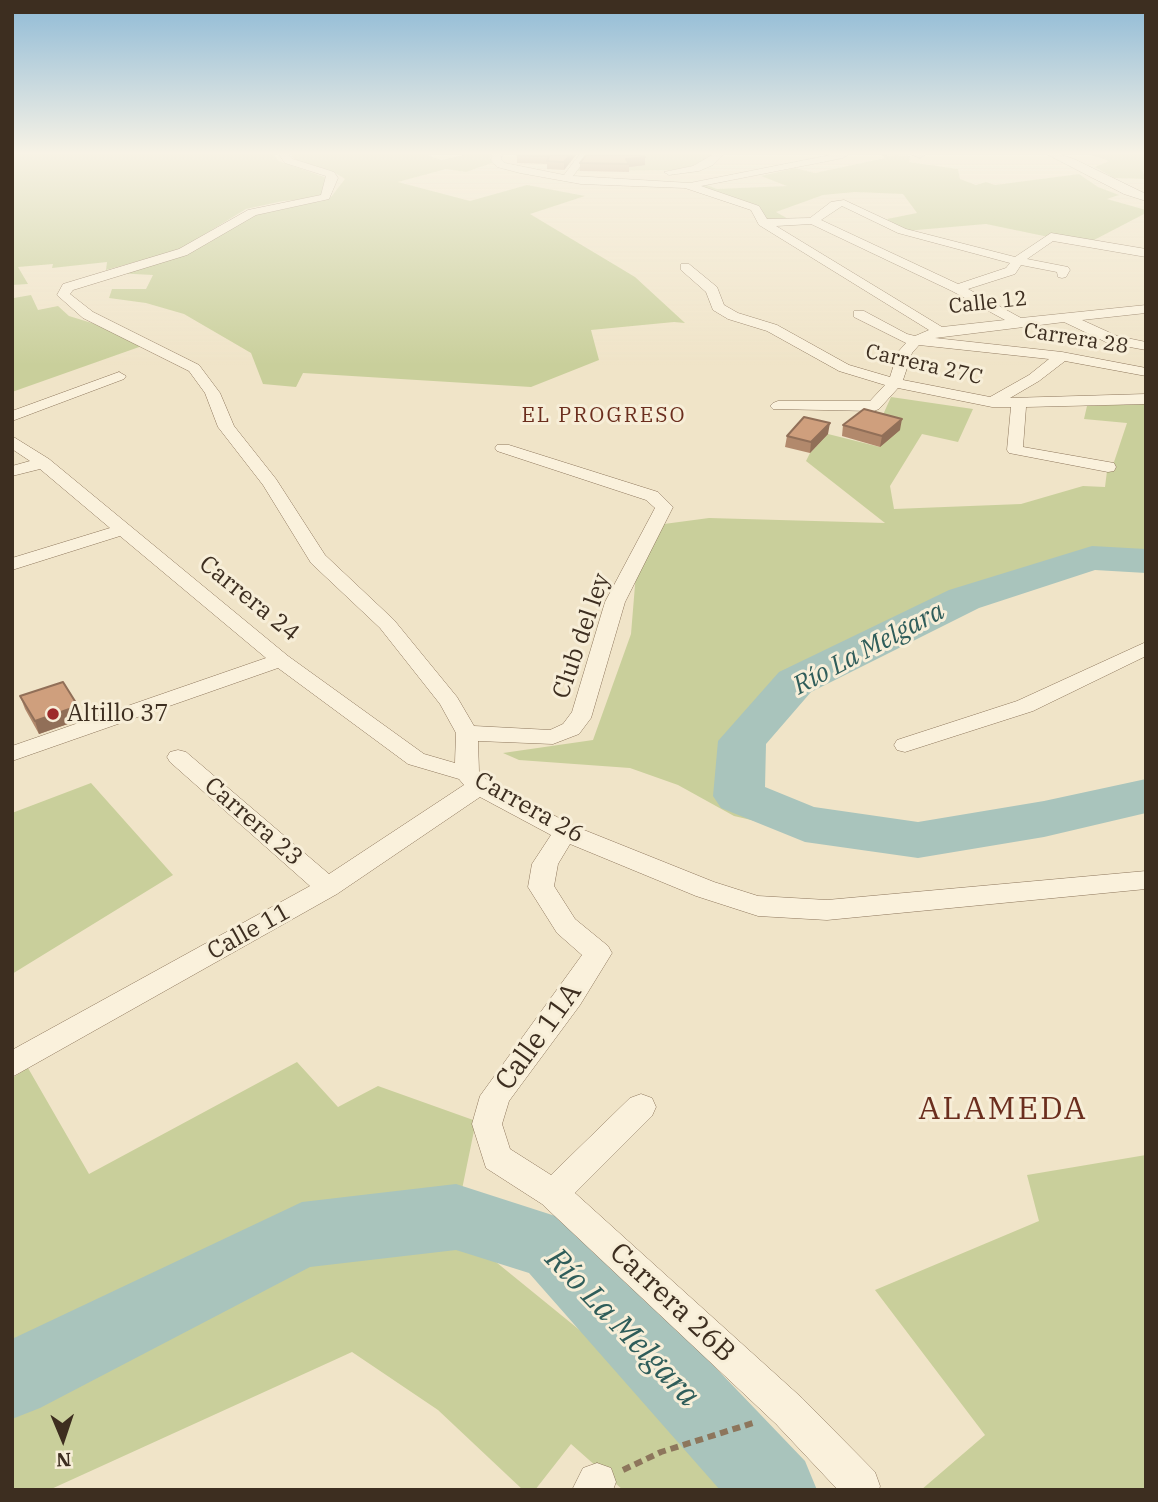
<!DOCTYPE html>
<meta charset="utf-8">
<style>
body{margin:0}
#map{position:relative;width:1158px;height:1502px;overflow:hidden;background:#f0e4c8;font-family:"IBM Plex Serif",serif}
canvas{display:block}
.frame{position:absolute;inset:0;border:14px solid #3d2e20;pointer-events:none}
.north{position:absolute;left:28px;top:1404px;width:70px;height:70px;-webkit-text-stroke:5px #f7eed8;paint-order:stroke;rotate:178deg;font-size:19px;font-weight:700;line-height:28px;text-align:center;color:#3d2e20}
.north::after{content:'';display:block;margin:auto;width:24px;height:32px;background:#3d2e20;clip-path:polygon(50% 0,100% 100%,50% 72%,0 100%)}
</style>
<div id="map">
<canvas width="1158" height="1502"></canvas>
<div class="frame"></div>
<div class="north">N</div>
</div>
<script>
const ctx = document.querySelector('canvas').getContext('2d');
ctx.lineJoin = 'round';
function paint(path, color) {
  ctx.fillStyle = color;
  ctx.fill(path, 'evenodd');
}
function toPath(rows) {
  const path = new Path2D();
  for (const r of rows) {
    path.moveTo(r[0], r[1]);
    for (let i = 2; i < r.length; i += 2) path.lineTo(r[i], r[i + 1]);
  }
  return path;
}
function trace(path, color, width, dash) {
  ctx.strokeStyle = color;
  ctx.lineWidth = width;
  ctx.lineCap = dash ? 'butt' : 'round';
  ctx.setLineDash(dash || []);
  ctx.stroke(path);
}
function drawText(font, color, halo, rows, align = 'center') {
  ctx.font = font + ' "IBM Plex Serif",serif';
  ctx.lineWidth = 6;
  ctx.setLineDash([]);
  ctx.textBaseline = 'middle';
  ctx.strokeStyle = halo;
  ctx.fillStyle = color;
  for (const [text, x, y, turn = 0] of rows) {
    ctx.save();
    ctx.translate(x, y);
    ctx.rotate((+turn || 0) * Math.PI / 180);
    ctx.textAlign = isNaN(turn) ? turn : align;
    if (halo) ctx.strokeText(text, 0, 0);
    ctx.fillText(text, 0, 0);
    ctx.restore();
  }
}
const green = toPath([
 [12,155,274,155,279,161,330,179,326,192,317,198,283,201,246,209,179,250,106,270,107,262,52,268,53,264,18,267,28,284,12,285],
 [292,155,428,155,441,160,463,155,490,155,492,163,466,172,446,169,398,182,470,201,527,185,585,196,530,214,635,277,685,323,674,322,591,330,599,360,531,387,303,373,296,387,263,384,251,353,184,314,146,303,109,298,112,289,146,289,153,275,114,273,180,255,210,242,225,230,253,215,276,207,322,201,331,197,345,179,332,171,304,163,291,157],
 [591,155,712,155,691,167,680,170,577,171,578,166],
 [882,155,910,156,909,162,958,169,960,179,976,185,986,182,995,185,1079,174,1098,187,1119,195,1107,199,1146,210,1146,213,1094,240,1044,236,986,224,905,231,887,219,917,213,903,194,855,192,823,195,776,212,790,220,764,221,760,209,694,186,707,185,717,189,787,186,761,176,795,168,815,173,885,158],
 [1091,155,1146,155,1146,170,1142,170,1146,179,1114,178,1095,167,1109,161],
 [31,295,38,310,58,306,69,316,95,324,142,346,12,392,12,296,14,298],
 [891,397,973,409,958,442,922,434,890,486,894,509,1021,504,1083,486,1105,487,1107,471,1114,462,1127,423,1084,419,1087,406,1146,404,1146,554,1090,551,951,596,785,676,730,740,728,795,799,831,734,816,678,785,630,768,519,760,503,753,593,740,631,634,636,573,664,524,709,518,885,523,806,461,810,453,828,434,880,447,882,417],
 [91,783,173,875,12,974,12,813],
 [297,1062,338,1107,378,1086,476,1121,460,1199,496,1262,684,1415,768,1490,623,1490,571,1444,535,1490,523,1490,438,1410,352,1352,49,1490,12,1490,12,1078,28,1068,89,1174],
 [1146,1155,1146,1490,921,1490,985,1435,875,1290,1039,1221,1027,1175]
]);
const river = toPath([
 [1092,546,1146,549,1146,573,1095,570,979,608,811,692,766,744,765,787,814,807,918,822,1044,801,1146,779,1146,813,1044,837,918,858,805,842,721,808,713,796,718,741,779,672,949,590,1092,546],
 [456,1184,577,1223,805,1461,817,1490,720,1490,529,1273,456,1250,310,1267,40,1408,12,1419,12,1339,302,1202,456,1184]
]);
const path = toPath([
 [623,1470,661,1452,756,1422]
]);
const street = toPath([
 [279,155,289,155,293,159,334,172,338,178,329,199,256,215,187,255,73,290,70,294,93,312,199,365,220,393,234,426,276,479,325,555,394,620,457,697,474,726,550,730,563,724,572,712,605,602,655,508,646,500,497,451,495,448,497,445,509,445,658,492,673,507,625,602,591,718,579,734,553,744,478,741,479,772,487,780,574,826,714,882,758,896,827,900,1146,871,1146,889,827,920,758,916,696,896,570,844,558,864,554,886,575,919,608,946,612,953,580,1005,509,1101,502,1124,510,1149,551,1175,630,1098,641,1094,652,1098,656,1107,652,1116,575,1193,802,1398,875,1472,880,1486,879,1490,838,1490,776,1424,542,1204,486,1168,472,1124,480,1096,582,955,557,933,528,887,532,864,551,835,480,797,337,894,12,1077,12,1050,310,886,170,762,167,757,170,752,178,750,186,752,329,874,464,785,459,779,408,764,278,668,12,761,12,746,266,658,120,536,12,570,12,558,110,528,40,469,12,476,12,466,30,461,12,449,12,436,49,459,288,656,424,754,455,763,456,733,440,704,380,628,311,563,263,485,218,427,205,393,189,371,83,318,57,295,63,284,179,249,248,210,321,195,326,176,285,163,279,155],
 [492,155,502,155,501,159,505,163,564,175,579,155,589,155,573,176,690,183,830,155,848,155,843,158,701,186,759,206,767,219,810,218,831,202,844,200,906,229,1015,257,1051,233,1146,249,1146,257,1053,241,1027,259,1068,267,1070,270,1066,277,1062,278,1058,277,1057,272,1021,265,1015,274,968,289,1021,318,1146,305,1146,313,1082,320,1117,336,1146,342,1146,350,1108,343,1064,322,935,338,1062,352,1146,368,1146,376,1065,361,1039,381,1010,398,1146,394,1146,404,1026,407,1023,447,1114,463,1116,467,1114,471,1108,472,1009,453,1007,450,1011,407,992,407,898,388,879,409,874,411,773,409,770,406,773,403,778,401,870,401,885,385,839,371,767,331,728,319,713,310,706,292,681,270,681,264,689,264,717,287,724,305,738,313,777,325,849,365,890,377,898,352,906,343,854,317,854,311,864,311,907,334,915,336,929,330,759,225,751,210,685,188,581,184,520,173,497,167,491,160,492,155],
 [842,206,898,233,1010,263,1006,268,958,284,821,220,842,206],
 [811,224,952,291,1005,320,942,327,776,226,811,224],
 [919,345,1049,359,1029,375,990,397,903,380,912,353,919,345],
 [712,155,723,155,713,165,699,171,669,175,664,172,693,166,712,155],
 [912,155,925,155,920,158,912,155],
 [1048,155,1062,155,1074,159,1146,194,1146,201,1124,194,1048,155],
 [119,372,126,376,124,379,12,421,12,411,119,372],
 [1146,642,1146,656,1033,711,905,752,897,750,894,745,897,740,1017,701,1146,642],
 [597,1463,611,1468,616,1482,613,1490,572,1490,583,1468,597,1463]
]);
const wall = toPath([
 [517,155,576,155,564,170,547,169,547,164,517,163],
 [586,155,645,165,629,167,629,172,580,171,580,163],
 [843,425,900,430,880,447,842,436],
 [828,434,810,453,785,447,787,436],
 [20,696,78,706,82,719,39,734,25,709]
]);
const shadedWall = toPath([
 [570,155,576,155,564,170,564,162],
 [645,157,645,165,629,167,629,164,626,159],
 [902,419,900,430,880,447,882,436],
 [830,423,828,434,810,453,811,442],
 [78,706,82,719,39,734,35,721]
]);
const building = toPath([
 [517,155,570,155,564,162,547,161,549,156,517,155],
 [586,155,641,155,645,157,626,159,629,164,580,163,586,155],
 [864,409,902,419,882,436,843,425,864,409],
 [804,417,830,423,811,442,787,436,804,417],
 [63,682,78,706,35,721,20,696,63,682]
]);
const markers = [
 [53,714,7,"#9e2a2b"]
];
const farStreetnames = [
 ["Calle 12",988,303,-6],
 ["Carrera 28",1076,339,9],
 ["Carrera 27C",924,365,13]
];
const farNeighbourhoodnames = [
 ["EL PROGRESO",604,416]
];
const streetNames = [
 ["Carrera 24",249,599,39],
 ["Club del ley",582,636,-71],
 ["Carrera 26",529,808,29],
 ["Carrera 23",253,822,41],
 ["Calle 11",249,932,-29]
];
const poiNames = [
 ["Altillo 37",67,714]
];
const waterNames = [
 ["Río La Melgara",869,649,-28]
];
const nearStreetnames = [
 ["Calle 11A",539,1037,-54],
 ["Carrera 26B",672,1303,43]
];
const nearNeighbourhoodnames = [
 ["ALAMEDA",1003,1110]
];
const nearWaternames = [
 ["Río La Melgara",622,1328,46]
];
paint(green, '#c9cf9b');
paint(river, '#a9c4bc');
trace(street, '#8d765c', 1);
trace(path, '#8d765c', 6, [8, 5]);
paint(street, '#faf1dc');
paint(wall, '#b2896c');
paint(shadedWall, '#916f58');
paint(building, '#cf9f7d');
trace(building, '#916f58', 2);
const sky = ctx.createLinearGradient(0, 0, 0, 365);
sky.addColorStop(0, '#8fbad6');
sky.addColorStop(0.42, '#f8f3e6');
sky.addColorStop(1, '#f8f3e600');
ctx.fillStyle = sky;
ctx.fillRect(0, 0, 1158, 365);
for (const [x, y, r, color] of markers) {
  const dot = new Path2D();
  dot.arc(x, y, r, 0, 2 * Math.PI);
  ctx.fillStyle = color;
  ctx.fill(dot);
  trace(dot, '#f7eed8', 2.5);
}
drawText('21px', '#3d2e20', '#f7eed8', farStreetnames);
ctx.letterSpacing = '2px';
drawText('21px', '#6b2e1e', '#f7eed8', farNeighbourhoodnames);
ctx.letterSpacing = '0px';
drawText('24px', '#3d2e20', '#f7eed8', streetNames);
drawText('24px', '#3d2e20', '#f7eed8', poiNames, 'left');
drawText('italic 26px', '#2f5d5a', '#f7eed8', waterNames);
drawText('28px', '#3d2e20', '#f7eed8', nearStreetnames);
ctx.letterSpacing = '2px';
drawText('32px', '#6b2e1e', '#f7eed8', nearNeighbourhoodnames);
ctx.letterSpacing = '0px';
drawText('italic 32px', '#2f5d5a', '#f7eed8', nearWaternames);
</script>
